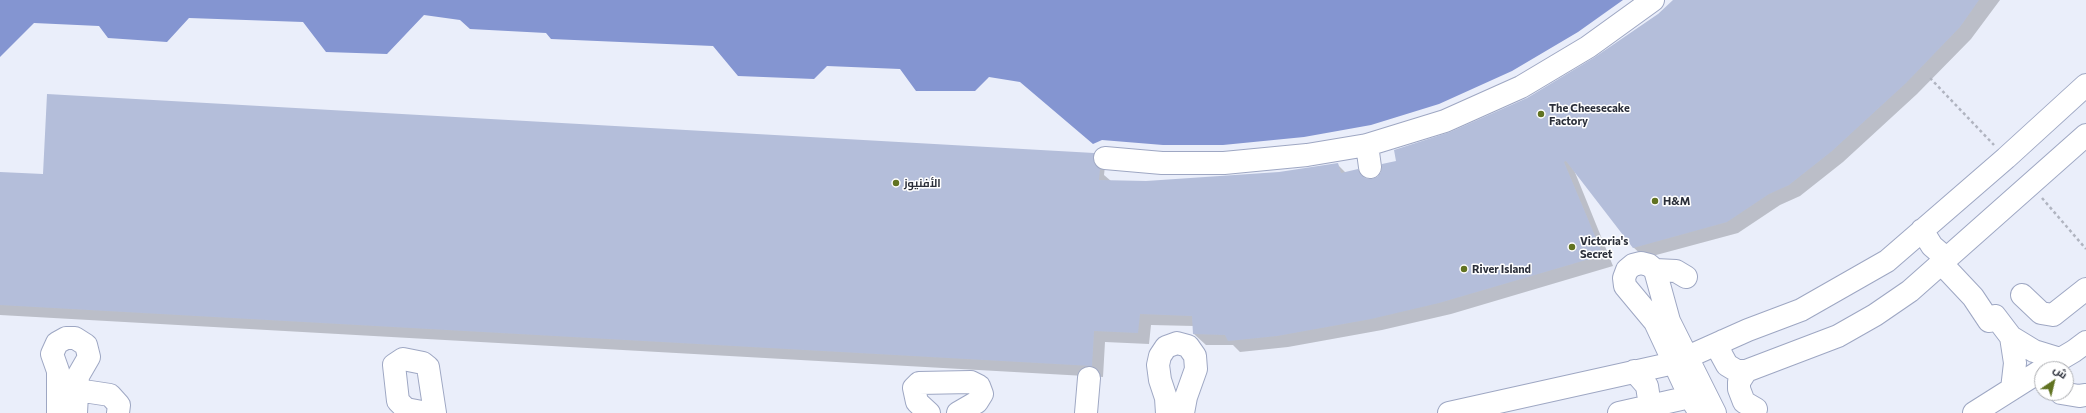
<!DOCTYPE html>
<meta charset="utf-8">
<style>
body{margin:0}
#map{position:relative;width:2086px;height:413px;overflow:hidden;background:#eaeefa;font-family:Commissioner,Cairo,sans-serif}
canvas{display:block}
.north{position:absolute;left:2034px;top:361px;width:40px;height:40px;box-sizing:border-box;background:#fff;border:1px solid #aaacb0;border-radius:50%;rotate:35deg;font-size:11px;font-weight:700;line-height:16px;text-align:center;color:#2b2f3a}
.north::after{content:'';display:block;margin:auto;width:14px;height:18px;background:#617322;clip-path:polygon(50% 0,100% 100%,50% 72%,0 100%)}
</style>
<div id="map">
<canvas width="2086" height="413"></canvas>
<div class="north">ش</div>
</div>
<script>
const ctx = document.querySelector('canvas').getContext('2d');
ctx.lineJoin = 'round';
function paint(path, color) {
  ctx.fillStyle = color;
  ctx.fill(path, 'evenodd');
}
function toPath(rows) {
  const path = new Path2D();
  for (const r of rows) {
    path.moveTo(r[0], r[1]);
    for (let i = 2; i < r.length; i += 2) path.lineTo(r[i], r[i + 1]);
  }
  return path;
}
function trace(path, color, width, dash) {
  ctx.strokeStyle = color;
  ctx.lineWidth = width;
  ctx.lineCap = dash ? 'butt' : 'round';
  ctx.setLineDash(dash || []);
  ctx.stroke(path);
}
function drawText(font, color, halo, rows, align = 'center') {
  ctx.font = font + ' Commissioner,Cairo,sans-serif';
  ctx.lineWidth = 3;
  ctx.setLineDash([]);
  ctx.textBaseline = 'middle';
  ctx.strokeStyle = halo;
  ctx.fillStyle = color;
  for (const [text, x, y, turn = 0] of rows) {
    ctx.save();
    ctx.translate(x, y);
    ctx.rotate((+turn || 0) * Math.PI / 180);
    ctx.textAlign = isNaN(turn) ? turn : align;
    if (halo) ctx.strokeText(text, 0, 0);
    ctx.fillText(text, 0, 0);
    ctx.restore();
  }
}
const water = toPath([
 [0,0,1623,0,1578,32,1512,71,1439,104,1371,125,1304,137,1223,145,1163,145,1102,140,1093,144,1020,82,989,77,975,91,916,91,900,69,827,66,814,79,738,76,713,46,551,39,546,33,470,29,460,20,424,15,387,54,326,52,303,22,189,18,167,42,108,38,99,26,34,23,0,57]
]);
const shadow = toPath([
 [1675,0,2000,0,1971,39,1917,94,1843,162,1800,196,1780,205,1738,233,1645,258,1633,247,1574,170,1613,266,1451,314,1382,330,1288,347,1240,352,1233,345,1206,345,1194,334,1194,326,1151,325,1149,344,1105,342,1103,377,0,315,0,173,44,175,1093,154,1105,166,1104,175,1111,181,1146,182,1279,173,1337,164,1346,173,1357,170,1367,180,1372,180,1378,178,1397,162,1450,133,1528,99,1595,59,1659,15]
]);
const building = toPath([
 [1673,0,1979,0,1960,27,1906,83,1832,151,1789,185,1769,194,1727,222,1633,248,1566,161,1564,162,1603,255,1439,303,1371,319,1277,336,1228,341,1225,335,1193,334,1192,316,1140,314,1138,333,1094,331,1092,366,0,305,0,172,43,174,47,94,1094,153,1094,163,1100,169,1099,180,1146,181,1279,172,1338,163,1341,173,1358,169,1365,178,1371,179,1377,177,1381,172,1382,164,1396,161,1394,150,1450,132,1527,98,1595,57,1658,14]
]);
const path = toPath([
 [1930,78,1994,145],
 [2042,198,2086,249]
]);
const minor = toPath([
 [1367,145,1370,167],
 [1105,158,1162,163,1224,163,1307,155,1367,145,1445,121,1521,87,1588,47,1653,0],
 [1922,230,1932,246,1946,258],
 [1941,263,1973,297,1989,321],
 [1655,270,1676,271,1686,277],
 [2022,295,2041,313,2053,315,2086,289],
 [1995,316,2011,337,2034,351,2060,359],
 [2011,337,2015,363,2012,389],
 [1723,341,1720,347,1721,354,1727,365,1737,371,1746,371,1838,336,1875,315,1910,291,2086,135],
 [2047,367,2074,351,2086,342],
 [1634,371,1647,386,1650,406],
 [1746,371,1739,382,1739,389,1744,402,1756,409],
 [63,391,77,390,110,395,119,405,118,413],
 [2061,393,2079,396,2086,395],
 [58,413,58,371,52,354,57,343,66,338,75,338,86,345,89,357,78,376,76,413],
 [427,413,406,409,398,401,394,365,403,359,423,363,428,367,435,413],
 [929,413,917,402,914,388,919,383,971,382,979,386,982,394,977,402,958,413],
 [1086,413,1089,378],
 [1167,413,1166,398,1160,380,1158,365,1160,356,1166,347,1177,343,1188,346,1195,356,1196,369,1186,397,1183,413],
 [1449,413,1674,363,1748,330,1801,310,1887,261,2006,158,2086,85],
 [1619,413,1690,397],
 [1700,413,1690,397,1655,322,1625,286,1624,278,1627,270,1633,265,1641,263,1649,265,1655,270,1669,321,1715,413],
 [1974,413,2042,370]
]);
const markers = [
 [1541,114,4,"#617322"],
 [896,183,4,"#617322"],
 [1655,201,4,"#617322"],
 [1572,247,4,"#617322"],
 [1464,269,4,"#617322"]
];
const poiNames = [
 ["The Cheesecake",1549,108],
 ["Factory",1549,121],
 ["الأفنيوز",904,183],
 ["H&M",1663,201],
 ["Victoria's",1580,241],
 ["Secret",1580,254],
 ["River Island",1472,269]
];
paint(water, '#8495d1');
paint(shadow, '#0003');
paint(building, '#b4beda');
trace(minor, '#9ea7c3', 24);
trace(path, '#b0b4c0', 2.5, [3, 3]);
trace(minor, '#fff', 22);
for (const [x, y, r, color] of markers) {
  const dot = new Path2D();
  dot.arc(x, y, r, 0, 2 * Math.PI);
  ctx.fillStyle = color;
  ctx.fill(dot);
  trace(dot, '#fff', 1.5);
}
drawText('bold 11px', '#2b2f3a', '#fff', poiNames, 'left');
</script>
